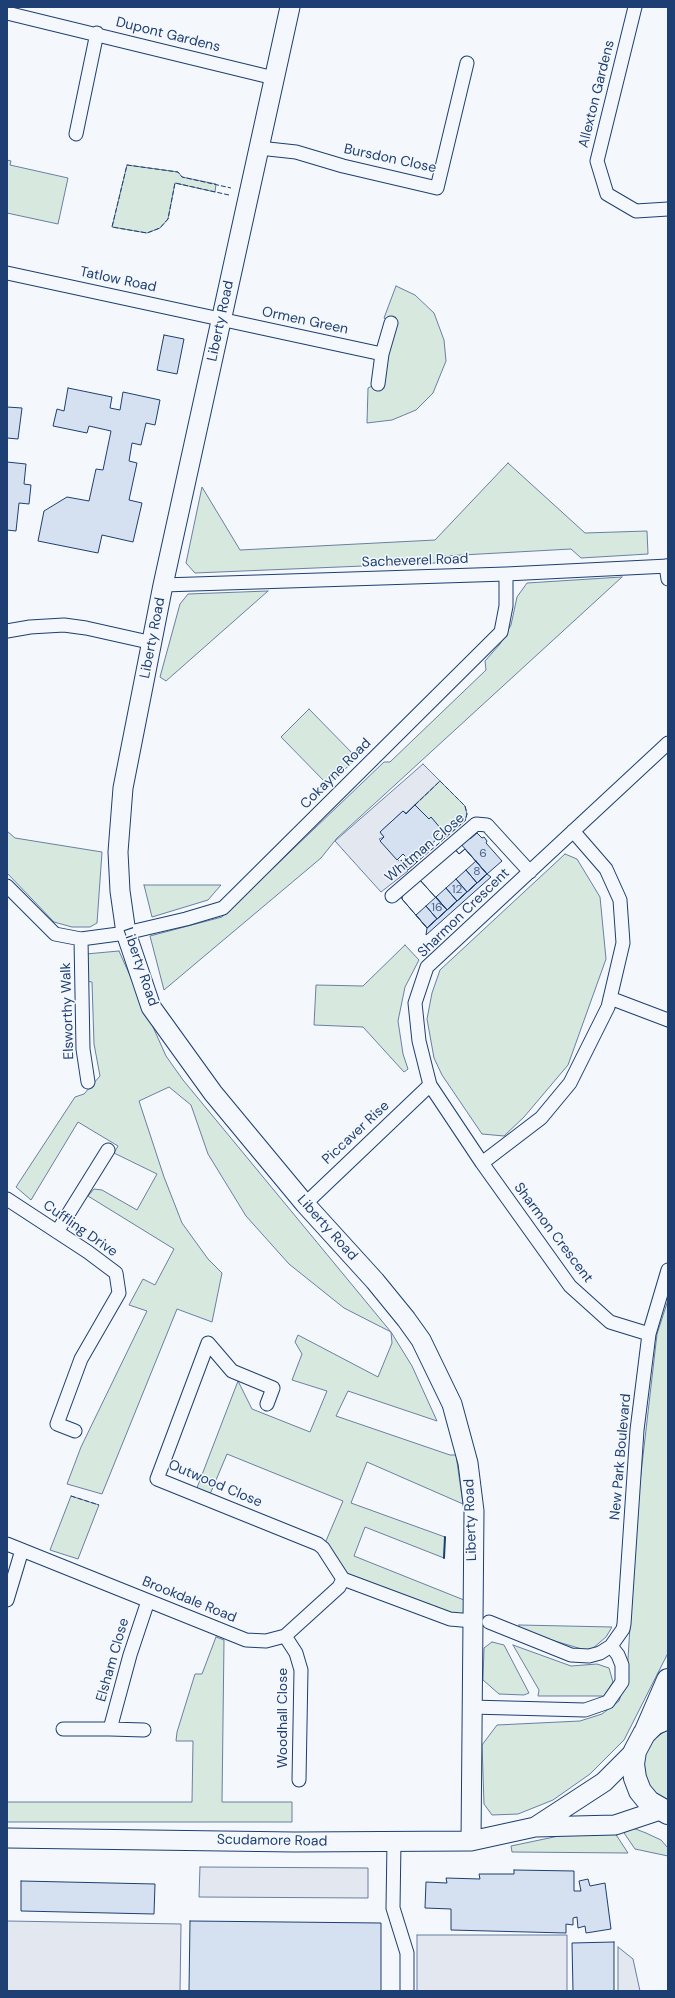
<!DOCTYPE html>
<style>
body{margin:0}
#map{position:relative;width:675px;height:1998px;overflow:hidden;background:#f4f7fb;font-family:"DM Sans",sans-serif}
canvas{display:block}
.frame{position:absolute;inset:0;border:8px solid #1d3f73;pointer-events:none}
</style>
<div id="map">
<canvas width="675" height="1998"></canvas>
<div class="frame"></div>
</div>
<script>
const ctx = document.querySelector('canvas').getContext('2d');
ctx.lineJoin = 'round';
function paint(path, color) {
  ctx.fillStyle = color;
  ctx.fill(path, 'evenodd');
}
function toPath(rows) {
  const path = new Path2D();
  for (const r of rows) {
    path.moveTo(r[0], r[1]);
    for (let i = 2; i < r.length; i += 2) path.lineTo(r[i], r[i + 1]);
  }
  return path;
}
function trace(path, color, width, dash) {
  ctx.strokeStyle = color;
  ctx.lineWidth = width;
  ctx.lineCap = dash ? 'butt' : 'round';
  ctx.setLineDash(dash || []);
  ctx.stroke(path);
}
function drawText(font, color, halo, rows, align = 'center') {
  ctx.font = font + ' "DM Sans",sans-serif';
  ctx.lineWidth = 3;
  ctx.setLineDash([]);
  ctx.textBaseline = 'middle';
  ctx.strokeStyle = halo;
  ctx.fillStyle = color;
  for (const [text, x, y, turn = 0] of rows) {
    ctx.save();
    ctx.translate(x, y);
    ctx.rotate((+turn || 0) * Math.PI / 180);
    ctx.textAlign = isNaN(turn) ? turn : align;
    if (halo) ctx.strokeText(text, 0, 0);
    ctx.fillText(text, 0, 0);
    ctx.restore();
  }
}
const green = toPath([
 [7,160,11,161,10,165,68,178,58,224,7,213,7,160],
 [127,165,178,172,182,177,216,184,215,192,175,183,168,219,160,228,147,233,112,227,127,165],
 [396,286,415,295,434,313,444,340,446,361,433,393,416,410,392,420,367,423,368,388,378,383,391,323,384,318,396,286],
 [508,463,585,533,647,531,648,554,581,558,571,549,444,556,435,563,195,573,186,563,202,487,240,550,435,540,508,463],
 [622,577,337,838,321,858,164,990,150,936,222,917,384,762,390,762,486,670,485,661,500,644,511,625,517,597,527,583,622,577],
 [268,591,166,681,160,677,180,604,188,594,268,591],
 [309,709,357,758,328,785,281,737,309,709],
 [440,781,465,806,467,814,465,821,445,837,441,832,442,830,431,818,429,819,415,805,440,781],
 [7,831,15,838,102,852,97,923,90,927,72,927,54,922,7,873,7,831],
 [565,854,577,859,600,897,606,959,568,1065,524,1117,504,1136,482,1134,442,1075,434,1058,427,1019,432,993,440,970,565,854],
 [144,885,221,885,208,900,152,917,144,885],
 [405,945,419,960,405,987,398,1021,403,1054,408,1069,404,1072,363,1027,314,1025,316,985,363,986,405,945],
 [119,951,166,1056,183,1080,391,1332,412,1366,437,1421,348,1391,336,1416,450,1455,456,1455,463,1504,367,1462,351,1503,445,1537,444,1558,365,1527,354,1556,469,1602,473,1621,343,1579,323,1548,343,1501,227,1454,208,1499,195,1493,238,1381,252,1409,310,1432,327,1391,292,1380,302,1354,295,1342,298,1335,378,1377,392,1343,391,1332,344,1308,289,1264,246,1216,208,1154,191,1105,169,1087,139,1101,164,1177,182,1223,208,1259,222,1273,212,1322,177,1309,102,1494,67,1484,81,1447,147,1311,129,1305,143,1279,155,1285,174,1249,88,1196,94,1189,102,1190,137,1210,157,1174,114,1153,118,1146,78,1122,31,1200,16,1187,75,1097,84,1094,100,1076,94,1044,92,982,85,981,86,954,119,951],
 [668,1300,668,1653,624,1740,590,1774,553,1800,518,1814,492,1815,484,1804,482,1745,497,1725,580,1721,602,1714,619,1701,627,1676,637,1508,657,1334,668,1300],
 [71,1496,99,1505,78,1559,50,1550,71,1496],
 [519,1625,612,1627,606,1637,592,1649,585,1650,518,1630,519,1625],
 [216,1637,224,1640,222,1802,292,1802,292,1822,7,1822,7,1802,192,1802,193,1741,176,1741,177,1732,195,1674,202,1674,216,1637],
 [492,1642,504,1645,529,1693,524,1695,499,1694,483,1680,484,1648,492,1642],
 [513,1645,571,1666,597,1664,609,1668,613,1682,604,1696,538,1696,539,1690,513,1645],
 [668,1729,668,1803,653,1792,646,1780,643,1766,646,1752,653,1740,668,1729],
 [611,1827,628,1853,512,1852,511,1846,573,1833,611,1827],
 [620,1827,633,1828,646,1833,661,1840,668,1848,668,1856,635,1849,620,1827]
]);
const parking = toPath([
 [423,764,440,781,406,813,403,811,380,832,384,837,379,839,408,871,381,892,335,841,423,764],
 [200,1867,368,1868,368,1898,199,1897,200,1867],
 [7,1921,181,1924,180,1991,7,1991,7,1921],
 [417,1935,567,1935,567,1991,417,1991,417,1935],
 [618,1947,633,1959,640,1991,618,1991,618,1947]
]);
const building = toPath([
 [164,335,184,339,177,374,157,370,164,335],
 [68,388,112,397,110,408,120,410,123,392,160,400,155,425,146,423,141,445,132,443,129,461,137,463,129,500,142,503,133,542,102,535,98,553,38,541,44,511,67,497,89,501,96,469,103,470,111,431,89,426,87,433,53,426,57,409,64,411,68,388],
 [7,407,22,408,18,439,7,438,7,407],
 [7,462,26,464,24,484,31,485,29,504,19,503,16,531,7,530,7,462],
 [415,805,429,819,431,817,442,830,436,836,438,838,416,858,413,855,408,859,403,854,397,860,380,841,384,837,380,832,403,811,406,814,415,805],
 [477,833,482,838,484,837,487,841,486,843,502,861,487,874,460,843,467,836,470,839,477,833],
 [454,848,459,854,465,849,487,874,427,928,402,899,402,895,454,848],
 [454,848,459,854,465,849,487,874,447,910,419,879,454,848],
 [414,859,417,862,408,870,401,863,404,860,408,865,414,859],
 [476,861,487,874,477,883,466,870,476,861],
 [466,870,477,883,467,892,456,879,466,870],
 [487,874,491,877,426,935,427,928,487,874],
 [419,879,447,910,427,928,402,899,402,895,419,879],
 [456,879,467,892,457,901,446,888,456,879],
 [446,888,457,901,447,910,436,897,446,888],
 [436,897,447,910,437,919,426,906,436,897],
 [426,906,437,919,427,928,416,915,426,906],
 [514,1870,574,1871,574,1891,581,1891,579,1881,588,1879,590,1886,605,1883,611,1929,586,1933,585,1926,578,1928,577,1917,573,1918,573,1925,566,1924,566,1933,451,1930,451,1909,425,1908,426,1882,447,1883,446,1878,480,1879,479,1874,514,1874,514,1870],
 [21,1881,155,1884,154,1914,21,1911,21,1881],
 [190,1921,381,1923,381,1991,189,1991,190,1921],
 [614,1942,614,1991,573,1991,572,1943,614,1942]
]);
const street = toPath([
 [635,7,597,161,607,194,636,211,668,209],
 [7,13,274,78],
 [76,134,97,33],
 [259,148,296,152,343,166,437,188,467,63],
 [7,273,382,354],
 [378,384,382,354,391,323],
 [666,566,668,579],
 [163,585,506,574,668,566],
 [7,631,30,627,64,625,86,628,153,643],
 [7,886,55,934,81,939,126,933,186,919,223,908,501,632,506,606,506,574],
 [392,896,476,824,487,825,530,872],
 [81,939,83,1049,88,1082],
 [610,998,668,1020],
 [482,1163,541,1118,570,1083,608,1007,623,943,620,900,606,869,573,831],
 [7,1199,88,1252,116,1273,119,1293,81,1359,57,1424,75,1431],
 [305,1204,430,1085],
 [57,1232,108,1150],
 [649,1334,610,1322,570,1286,482,1163,430,1085,419,1041,415,1003,427,967,668,743],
 [267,1404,273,1388,232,1371,208,1343,157,1479,318,1544,323,1548,343,1579,450,1619,473,1621],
 [7,1544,246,1640,266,1641,285,1636,339,1587,343,1579],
 [7,1600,22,1550],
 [489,1622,571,1655,589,1656,600,1653,611,1646],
 [285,1636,296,1653,301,1670,299,1780],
 [471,1707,585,1710,608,1702,622,1682,622,1665,618,1655,611,1646,623,1629,624,1624,637,1430,649,1334,668,1270],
 [63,1729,110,1729,130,1655,148,1601],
 [110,1729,144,1730],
 [394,1842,393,1908,407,1953,407,1991]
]);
const secondary = toPath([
 [290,7,163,585,123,788,118,852,120,891,126,933,151,1007,213,1093,305,1204,375,1281,406,1319,421,1340,452,1404,468,1463,474,1511,471,1841],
 [535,1827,604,1782,635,1751],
 [7,1838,294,1842,471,1841,535,1827,615,1825,660,1810]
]);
const highway = toPath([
 [668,1718,654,1724,644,1734,635,1751,633,1764,635,1778,640,1791,649,1802,668,1813],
 [645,1733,668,1680]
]);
const fence = toPath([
 [229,195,175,183,168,219,160,228,147,233,112,227,127,165,178,172,182,177,231,188],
 [415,805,440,781,465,806,467,814,465,821,417,862],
 [71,1496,99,1505]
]);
const wall = toPath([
 [444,1558,445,1537]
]);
const numberNames = [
 ["6",483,854],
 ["8",477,872],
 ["12",457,890],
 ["16",437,908]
];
const streetNames = [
 ["Dupont Gardens",168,35,14],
 ["Allexton Gardens",597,94,-76],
 ["Bursdon Close",390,159,12],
 ["Tatlow Road",118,280,12],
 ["Liberty Road",221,321,-78],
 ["Ormen Green",305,321,12],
 ["Sacheverel Road",415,561,-2],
 ["Liberty Road",153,638,-79],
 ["Cokayne Road",336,774,-45],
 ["Whitman Close",425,848,-40],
 ["Sharmon Crescent",464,913,-44],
 ["Liberty Road",140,967,71],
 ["Elsworthy Walk",68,1011,-92],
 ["Piccaver Rise",356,1133,-43],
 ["Liberty Road",327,1228,48],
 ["Cuffling Drive",80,1229,35],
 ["Sharmon Crescent",553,1233,53],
 ["New Park Boulevard",621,1457,-85],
 ["Outwood Close",215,1484,23],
 ["Liberty Road",471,1520,-92],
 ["Brookdale Road",189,1600,22],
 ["Elsham Close",113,1660,-74],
 ["Woodhall Close",283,1718,-90],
 ["Scudamore Road",272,1841,1]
];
paint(green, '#d7e8df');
trace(green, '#687fa3', 1);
paint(parking, '#e3e8f0');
trace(parking, '#687fa3', 1);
paint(building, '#d5e0f0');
trace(building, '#1d3f73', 1);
trace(street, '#1d3f73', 15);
trace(secondary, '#1d3f73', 21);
trace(highway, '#1d3f73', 24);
trace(street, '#f4f7fb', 13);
trace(secondary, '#f4f7fb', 19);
trace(highway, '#f4f7fb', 22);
trace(fence, '#1d3f73', 1, [5, 2]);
trace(wall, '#1d3f73', 2);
drawText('12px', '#4b6792', null, numberNames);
drawText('14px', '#1d3f73', '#f4f7fb', streetNames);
</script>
